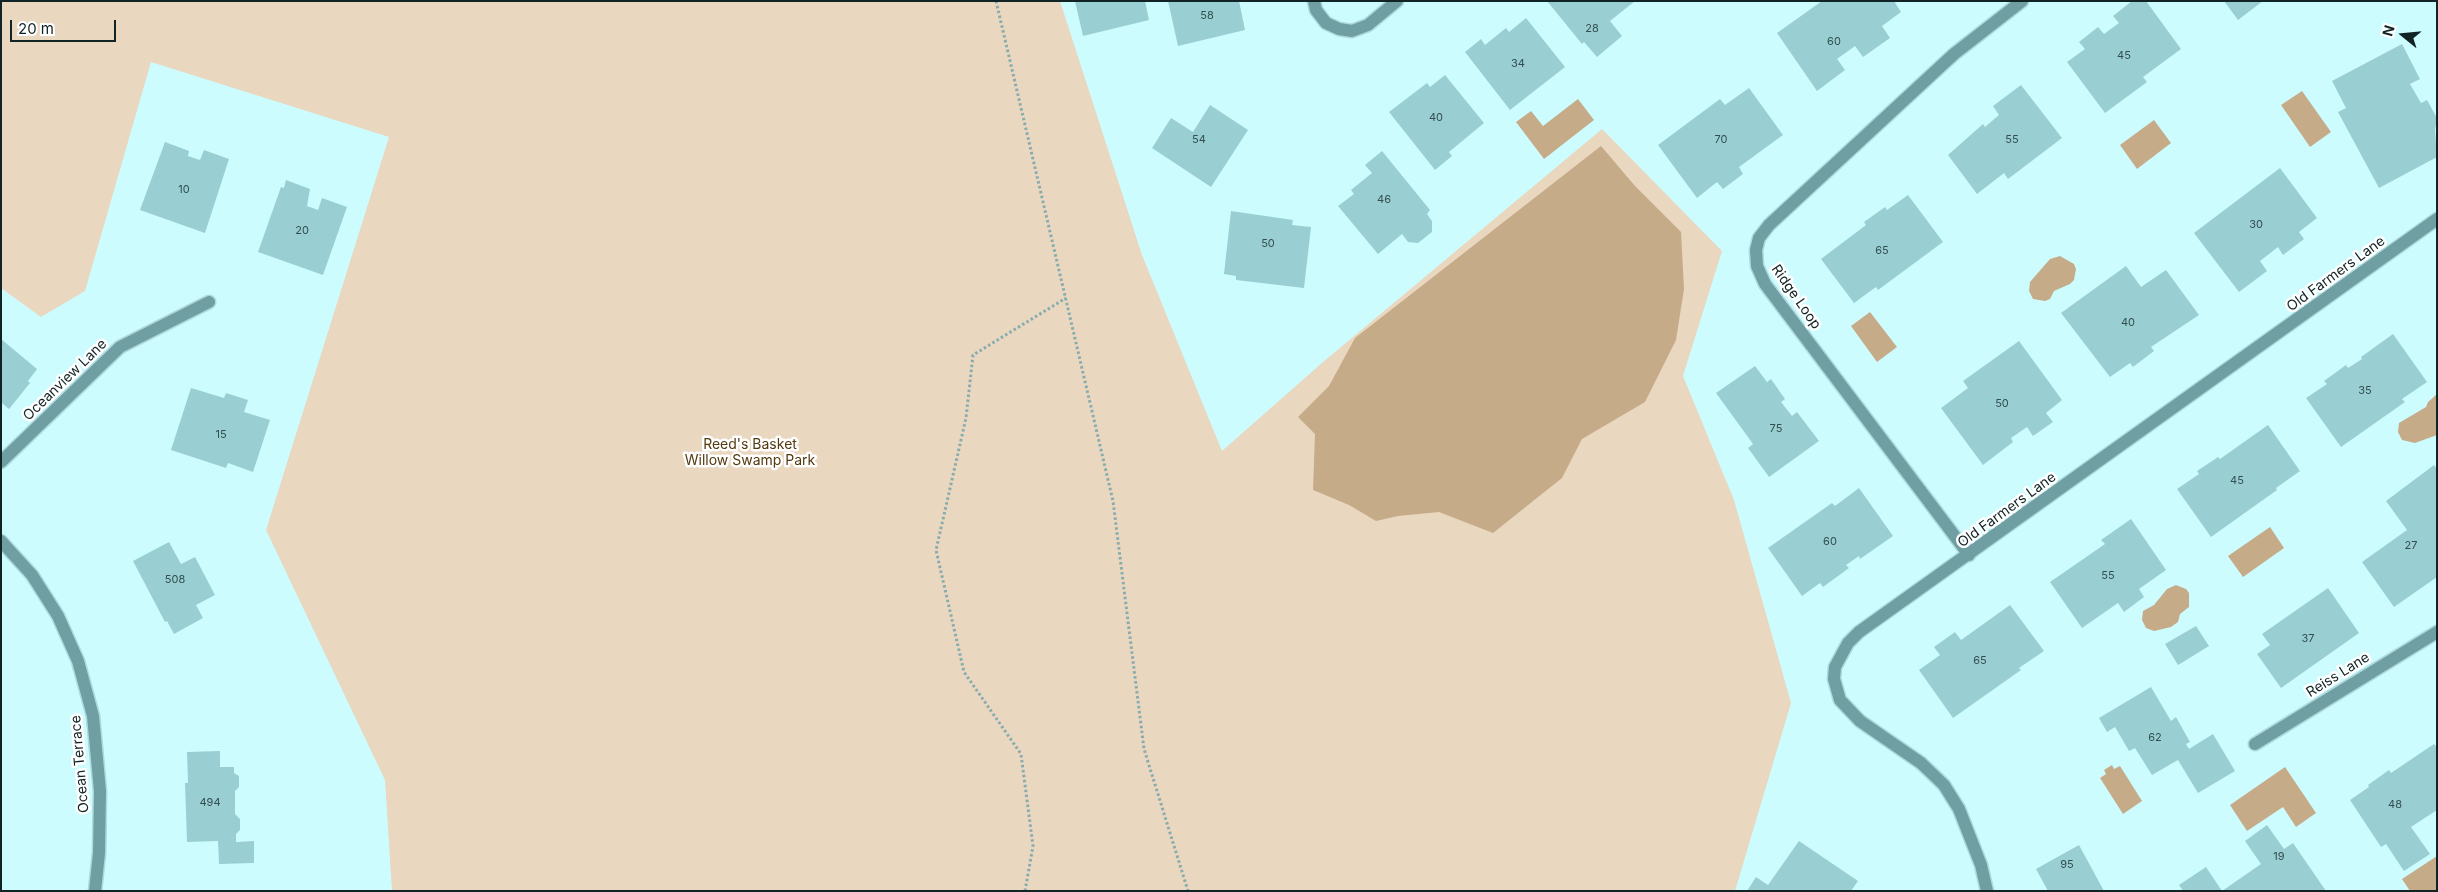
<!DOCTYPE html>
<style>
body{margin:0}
#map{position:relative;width:2438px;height:892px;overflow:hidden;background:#cdfcff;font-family:Inter,sans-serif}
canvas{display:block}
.frame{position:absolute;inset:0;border:2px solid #112324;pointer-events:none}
.north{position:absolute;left:2378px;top:10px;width:50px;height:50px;-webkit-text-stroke:4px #fff;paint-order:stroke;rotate:287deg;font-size:14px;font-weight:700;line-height:20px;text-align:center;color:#112324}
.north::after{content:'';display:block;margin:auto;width:18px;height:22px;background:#112324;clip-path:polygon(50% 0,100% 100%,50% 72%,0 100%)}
.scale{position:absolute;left:10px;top:20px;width:106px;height:22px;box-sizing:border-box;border:2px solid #112324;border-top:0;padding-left:6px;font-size:15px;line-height:18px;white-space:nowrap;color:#112324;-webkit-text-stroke:4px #fff;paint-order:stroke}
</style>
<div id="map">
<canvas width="2438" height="892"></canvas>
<div class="frame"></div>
<div class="north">N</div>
<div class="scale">20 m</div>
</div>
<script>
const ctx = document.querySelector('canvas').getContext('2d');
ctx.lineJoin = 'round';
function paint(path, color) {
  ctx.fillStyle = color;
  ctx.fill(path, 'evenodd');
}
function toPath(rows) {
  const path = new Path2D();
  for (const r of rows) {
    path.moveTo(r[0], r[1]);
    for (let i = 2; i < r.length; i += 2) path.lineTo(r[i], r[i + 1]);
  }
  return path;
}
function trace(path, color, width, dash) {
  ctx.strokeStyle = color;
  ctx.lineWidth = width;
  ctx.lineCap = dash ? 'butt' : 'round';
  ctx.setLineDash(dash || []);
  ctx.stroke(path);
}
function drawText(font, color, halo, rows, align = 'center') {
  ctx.font = font + ' Inter,sans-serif';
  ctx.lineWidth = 5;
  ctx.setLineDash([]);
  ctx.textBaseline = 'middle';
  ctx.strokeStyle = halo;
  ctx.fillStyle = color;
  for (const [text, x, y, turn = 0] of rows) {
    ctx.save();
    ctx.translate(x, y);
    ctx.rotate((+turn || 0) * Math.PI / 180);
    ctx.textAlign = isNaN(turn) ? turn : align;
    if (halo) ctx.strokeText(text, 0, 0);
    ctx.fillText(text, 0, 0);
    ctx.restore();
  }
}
const green = toPath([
 [1,1,1060,1,1142,255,1222,451,1323,362,1602,129,1722,251,1683,376,1734,500,1791,703,1735,891,392,891,385,780,266,530,389,137,151,62,85,291,41,317,1,288]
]);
const water = toPath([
 [2302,91,2331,132,2310,147,2281,105],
 [1578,99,1594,120,1544,159,1516,122,1531,111,1543,126],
 [2154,120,2171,143,2137,169,2120,145],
 [1601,146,1635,186,1681,232,1684,289,1676,340,1645,402,1582,439,1562,478,1493,533,1439,512,1398,516,1376,521,1349,505,1313,490,1315,434,1298,417,1329,386,1355,338],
 [2060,256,2074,264,2076,269,2074,280,2070,284,2054,291,2050,299,2045,301,2033,299,2029,291,2030,282,2050,259],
 [1870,312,1897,347,1877,362,1851,326],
 [2437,394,2437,435,2415,443,2402,440,2398,432,2399,423,2426,407,2428,402],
 [2270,527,2284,548,2243,577,2228,556],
 [2176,585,2186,589,2189,593,2189,607,2180,614,2178,622,2171,627,2154,631,2146,628,2142,620,2143,611,2154,605,2167,589],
 [2112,765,2114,769,2120,766,2142,801,2123,814,2100,778,2106,774,2104,770],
 [2285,767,2316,813,2296,827,2283,807,2247,831,2230,805],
 [2437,856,2437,891,2410,891,2402,879]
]);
const building = toPath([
 [1075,1,1145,1,1149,20,1083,36],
 [1168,1,1239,1,1245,30,1178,46],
 [1547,1,1635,1,1610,21,1622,36,1597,57,1584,42,1582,44],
 [1822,1,1894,1,1901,12,1882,26,1890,38,1863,57,1855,46,1837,59,1845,70,1817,91,1777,33],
 [2132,1,2146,1,2181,49,2143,77,2147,82,2105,113,2067,62,2085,49,2079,42,2098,27,2104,34,2119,23,2113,16],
 [2224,1,2263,1,2238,20],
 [1526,18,1565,67,1510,110,1465,52,1481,39,1485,45,1506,28,1509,32],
 [2402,44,2420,79,2410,84,2421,103,2427,100,2437,118,2435,130,2437,157,2379,188,2338,112,2346,108,2332,81],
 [1445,75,1484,123,1449,152,1452,156,1435,170,1389,112,1427,83,1430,87],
 [2021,85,2062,138,2008,179,2004,173,1977,194,1948,155,1983,124,1985,127,1999,115,1993,106],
 [1749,88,1783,135,1739,167,1743,174,1723,189,1717,182,1697,198,1658,145,1720,99,1725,105],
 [1210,105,1248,130,1211,187,1152,148,1171,118,1193,132],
 [165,142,189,151,188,156,200,160,204,150,229,159,205,233,140,210],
 [1382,151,1430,210,1427,214,1432,221,1432,232,1418,243,1408,242,1402,234,1378,254,1338,206,1354,194,1351,190,1372,173,1365,165],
 [2280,168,2317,218,2299,232,2304,239,2283,255,2278,247,2260,261,2267,271,2239,292,2194,233],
 [286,180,310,189,307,206,318,210,322,198,347,207,323,275,258,252,281,187,284,188],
 [1908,195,1943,242,1878,290,1876,287,1854,303,1821,259,1866,225,1864,222,1885,207,1887,210],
 [1231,211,1293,220,1292,225,1311,227,1304,288,1236,280,1236,276,1224,274],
 [2126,266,2141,287,2166,270,2199,315,2151,347,2154,351,2133,367,2130,363,2110,377,2061,313],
 [2393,334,2427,382,2402,399,2405,402,2341,447,2306,398,2327,384,2324,381,2346,365,2348,368,2362,359,2361,357],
 [1,339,37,369,28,381,30,383,9,409,2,403,1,405],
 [2019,341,2062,400,2046,413,2053,422,2033,436,2027,427,2011,438,2013,442,1983,465,1941,408,1968,388,1963,381],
 [1755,366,1767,382,1771,379,1785,399,1781,402,1792,416,1797,412,1819,441,1769,477,1748,448,1753,444,1716,393],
 [191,388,224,398,226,393,248,400,244,412,270,420,253,472,228,463,226,468,171,450],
 [2268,425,2300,471,2276,488,2277,490,2211,537,2177,489,2199,474,2197,471,2218,457,2220,459],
 [2434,465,2437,469,2437,577,2394,607,2362,562,2407,530,2386,501],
 [1859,488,1893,536,1860,559,1859,556,1846,565,1849,568,1823,587,1820,583,1802,596,1768,548,1832,503,1835,506],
 [2131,519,2166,570,2139,589,2144,597,2124,612,2118,603,2082,628,2050,582,2105,544,2101,540],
 [169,542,181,564,195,557,215,595,196,605,203,618,174,634,167,621,165,622,133,561],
 [2328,588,2359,633,2281,688,2257,654,2270,645,2262,634],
 [2010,605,2044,651,2019,668,2021,670,1953,718,1919,670,1940,655,1934,647,1955,632,1961,640],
 [2196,626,2209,646,2178,665,2165,644],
 [2151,687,2171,721,2176,717,2190,742,2186,744,2189,749,2213,734,2235,771,2198,793,2178,760,2152,775,2135,748,2129,751,2115,727,2107,732,2099,718],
 [2434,744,2437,747,2437,810,2411,827,2430,854,2404,871,2386,844,2381,847,2350,800,2369,787,2368,785,2389,770,2391,773],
 [220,751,220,767,234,767,234,773,239,776,239,787,235,791,235,814,240,819,240,830,236,834,236,842,254,841,254,863,219,864,218,841,187,842,185,783,188,783,187,752],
 [2267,825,2284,849,2293,843,2326,891,2222,891,2261,864,2245,841],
 [1799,841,1858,881,1851,891,1747,891,1756,877,1768,885],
 [2079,845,2104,891,2048,891,2036,869],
 [2206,867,2222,891,2183,891,2179,885]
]);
const path = toPath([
 [996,1,1113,501,1144,749,1188,891],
 [1025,891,1033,846,1021,754,964,672,936,550,966,418,973,355,1066,298]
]);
const street = toPath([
 [1314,1,1316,10,1326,23,1339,29,1352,31,1368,25,1397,1],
 [1,462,120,347,209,302],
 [1,541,32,575,58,616,78,661,93,716,100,791,99,853,95,891],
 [1969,555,1765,284,1757,266,1756,250,1759,238,1769,225,1954,54,2022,1],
 [2255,744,2437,632],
 [1987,891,1981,865,1959,809,1944,785,1921,763,1860,721,1840,700,1834,679,1835,667,1848,643,1859,632,2437,219]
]);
const numberNames = [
 ["58",1207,16],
 ["28",1592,29],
 ["60",1834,42],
 ["45",2124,56],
 ["34",1518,64],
 ["40",1436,118],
 ["54",1199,140],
 ["70",1721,140],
 ["55",2012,140],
 ["10",184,190],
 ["46",1384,200],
 ["30",2256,225],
 ["20",302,231],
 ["50",1268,244],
 ["65",1882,251],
 ["40",2128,323],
 ["35",2365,391],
 ["50",2002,404],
 ["75",1776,429],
 ["15",221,435],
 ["45",2237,481],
 ["60",1830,542],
 ["27",2411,546],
 ["55",2108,576],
 ["508",175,580],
 ["37",2308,639],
 ["65",1980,661],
 ["62",2155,738],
 ["494",210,803],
 ["48",2395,805],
 ["19",2279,857],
 ["95",2067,865]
];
const streetNames = [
 ["Old Farmers Lane",2336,274,-36],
 ["Ridge Loop",1796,297,55],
 ["Oceanview Lane",65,380,-44],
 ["Old Farmers Lane",2007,510,-36],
 ["Reiss Lane",2338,675,-32],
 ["Ocean Terrace",80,764,-95]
];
const parkNames = [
 ["Reed's Basket",750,445],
 ["Willow Swamp Park",750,461]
];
paint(green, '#e9d7c0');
paint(water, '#c6ab89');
paint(building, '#99cfd2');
trace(street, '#afd9dc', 15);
trace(path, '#88acae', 3, [2.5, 2.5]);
trace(street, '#6f9fa2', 12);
drawText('11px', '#334e50', null, numberNames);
drawText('14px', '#112324', '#fff', streetNames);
drawText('14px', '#54380e', '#fff', parkNames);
</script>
